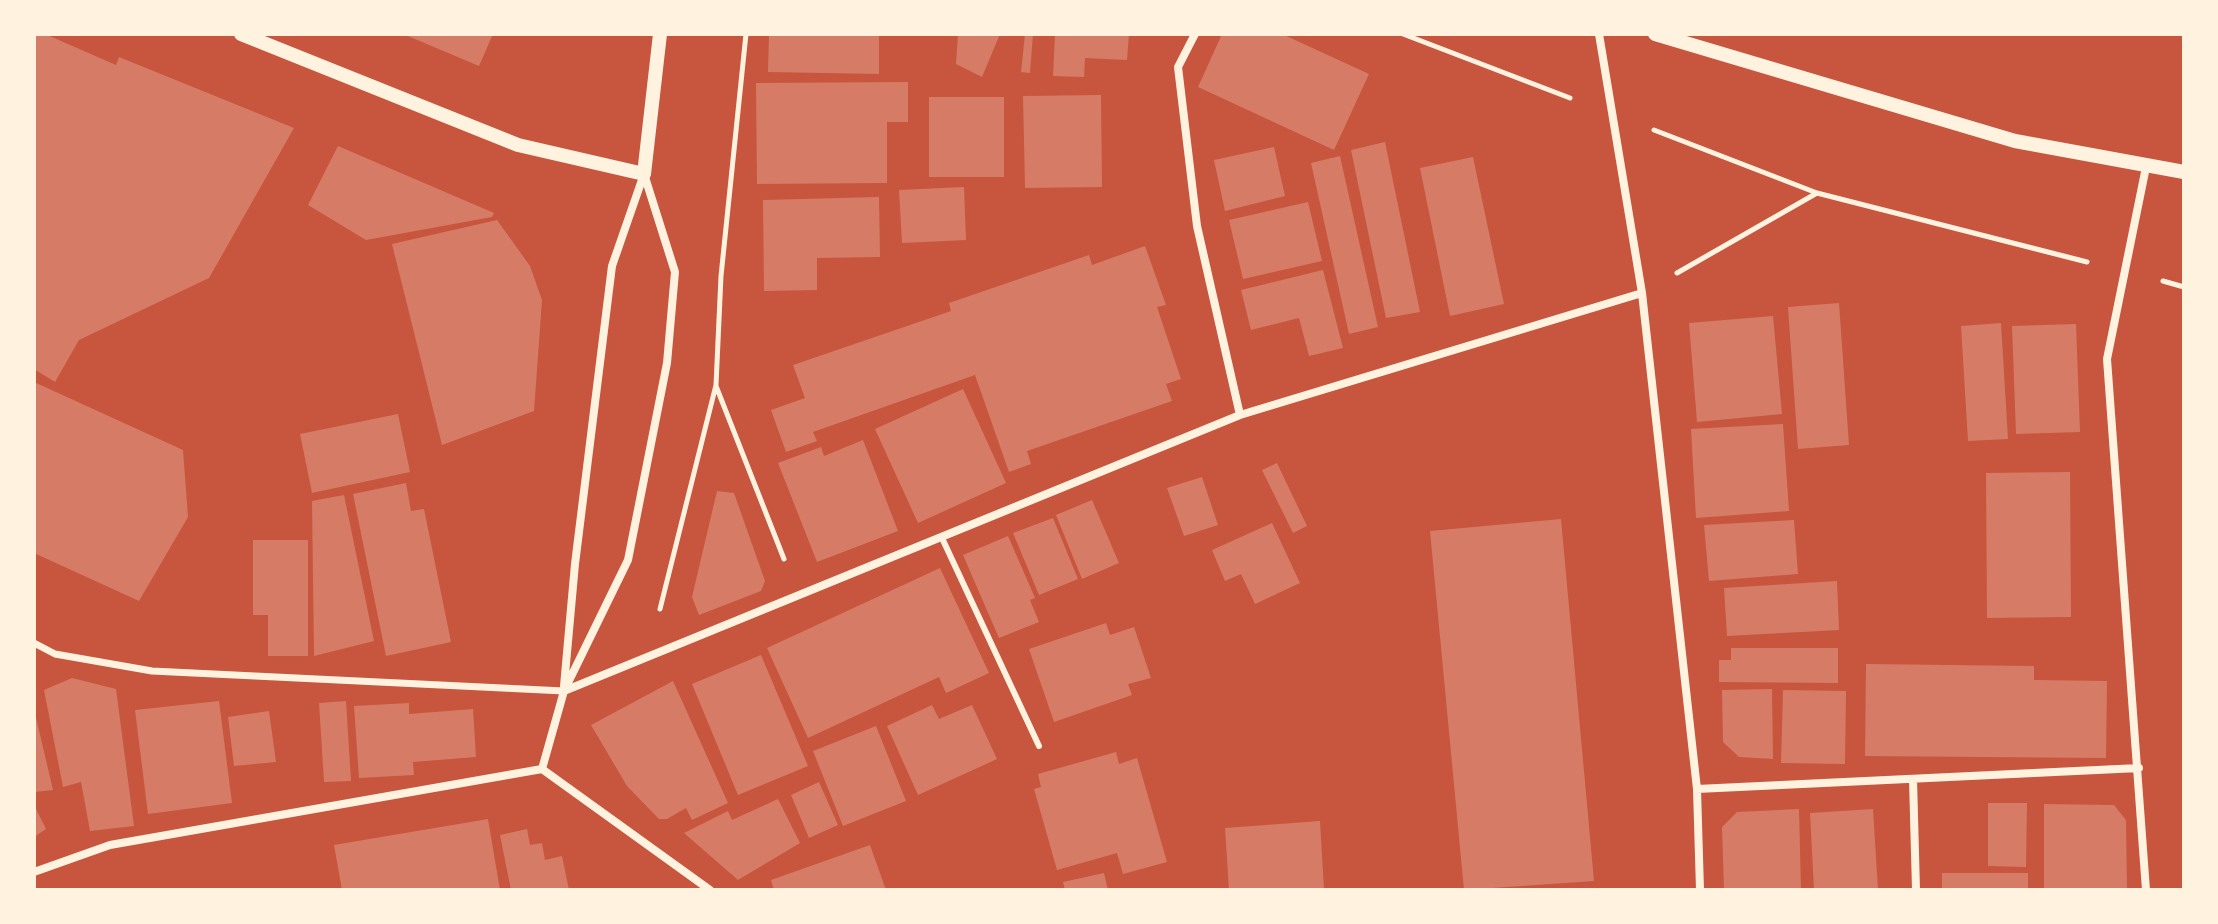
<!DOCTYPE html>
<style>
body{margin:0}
#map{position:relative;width:2218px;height:924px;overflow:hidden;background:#c8553d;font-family:Mulish,sans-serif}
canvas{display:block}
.frame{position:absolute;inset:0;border:36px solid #fff3e0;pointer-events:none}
</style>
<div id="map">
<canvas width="2218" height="924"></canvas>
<div class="frame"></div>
</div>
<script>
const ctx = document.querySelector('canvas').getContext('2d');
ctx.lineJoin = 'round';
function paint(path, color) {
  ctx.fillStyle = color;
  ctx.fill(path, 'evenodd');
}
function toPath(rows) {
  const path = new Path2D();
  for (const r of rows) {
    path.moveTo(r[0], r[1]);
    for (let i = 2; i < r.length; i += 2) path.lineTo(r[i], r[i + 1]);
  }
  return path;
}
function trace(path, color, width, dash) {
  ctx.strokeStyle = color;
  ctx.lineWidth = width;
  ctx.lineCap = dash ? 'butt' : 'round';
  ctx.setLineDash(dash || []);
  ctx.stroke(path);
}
const building = toPath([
 [34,34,45,34,116,65,119,57,294,128,209,278,79,340,55,382,34,369],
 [403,34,493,34,479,66],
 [769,34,879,34,879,74,768,72],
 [958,34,1000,34,982,77,956,64],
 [1025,34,1033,34,1030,73,1021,72],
 [1055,34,1129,34,1127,60,1085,58,1084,77,1053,76],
 [1222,34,1282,34,1369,74,1334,150,1198,87],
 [908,82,908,122,887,122,887,183,757,184,756,83],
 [1101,95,1102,187,1025,188,1023,96],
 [929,97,1004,97,1004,177,929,177],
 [1385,142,1420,312,1386,318,1351,150],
 [338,146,494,213,492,217,366,240,308,205],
 [1274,147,1285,196,1225,211,1214,160],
 [1340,156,1378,327,1349,334,1311,163],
 [1473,157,1504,304,1450,316,1420,168],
 [964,187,966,240,902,243,899,190],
 [879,197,880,257,817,258,817,290,764,291,763,200],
 [1308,202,1322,261,1243,279,1229,220],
 [497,220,530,266,542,300,534,411,442,445,392,244],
 [1145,246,1166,305,1157,307,1181,379,1166,384,1172,401,1027,451,1031,464,1009,472,975,375,813,432,817,441,786,452,771,410,805,398,793,365,951,311,949,303,1089,255,1092,265],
 [1323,270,1343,348,1309,356,1299,318,1251,330,1241,290],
 [1839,303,1849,445,1798,449,1788,307],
 [1773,316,1782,414,1697,422,1689,323],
 [2001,323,2008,439,1968,441,1961,326],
 [2076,324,2080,432,2016,434,2012,326],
 [34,382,183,450,188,517,139,601,34,553],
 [963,389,1006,483,918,523,875,429],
 [398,414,410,472,312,493,300,434],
 [1783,424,1789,511,1696,518,1691,429],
 [863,440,898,531,817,562,778,463,821,447,824,456],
 [1277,463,1307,526,1293,533,1262,470],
 [2070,472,2071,617,1987,618,1986,473],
 [1202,477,1218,525,1184,536,1167,488],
 [406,483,411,511,424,509,451,642,386,656,353,494],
 [717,491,734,493,765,581,761,591,699,615,692,597],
 [344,495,374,641,314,656,312,501],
 [1092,500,1119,563,1082,579,1056,515],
 [1053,518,1078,579,1039,595,1013,533],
 [1561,519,1594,881,1464,890,1430,531],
 [1794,520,1798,574,1709,581,1704,525],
 [1272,523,1300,583,1255,604,1241,574,1225,581,1212,550],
 [1008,536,1035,598,1030,600,1039,622,999,638,963,555],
 [253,540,308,540,308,656,268,656,268,615,253,615],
 [940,568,989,673,946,693,939,677,808,738,767,648],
 [1837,581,1839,630,1727,636,1724,588],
 [1106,623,1110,635,1134,627,1151,678,1128,684,1132,695,1054,722,1029,649],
 [1731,648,1838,648,1838,683,1719,682,1719,660,1731,660],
 [761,655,808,766,738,795,692,684],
 [1866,664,2034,666,2034,680,2107,681,2106,758,1865,756],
 [72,678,116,689,134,826,90,831,81,782,63,787,44,690],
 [673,681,728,803,692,820,686,808,667,819,659,819,627,786,591,725],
 [1772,689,1773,759,1739,757,1723,742,1722,690],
 [1783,690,1846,691,1845,764,1781,763],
 [219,701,232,803,148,814,135,710],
 [346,701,351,781,324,782,319,703],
 [409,703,409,714,473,709,476,757,413,762,414,775,359,778,354,706],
 [932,705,939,719,972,705,997,759,918,795,887,726],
 [34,709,53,790,34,792],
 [269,711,276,762,234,766,228,717],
 [876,726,906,801,843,826,813,751],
 [1116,752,1119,764,1137,758,1167,862,1123,874,1117,853,1057,870,1034,789,1041,787,1038,774],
 [819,782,838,825,809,838,791,795],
 [778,799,800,843,738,880,684,833,728,811,732,820],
 [1988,803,2027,803,2026,867,1988,866],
 [2044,804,2114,805,2126,820,2127,890,2044,890],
 [34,805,46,829,34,837],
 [1799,809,1801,890,1724,890,1722,827,1737,812],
 [1873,809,1878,890,1814,890,1810,813],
 [488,819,500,890,342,890,334,845],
 [1320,821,1324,890,1229,890,1225,828],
 [527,829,530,845,542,843,545,860,562,856,569,890,511,890,500,835],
 [870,845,886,890,774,890,771,880],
 [1104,873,1108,890,1065,890,1063,882],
 [1942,873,2028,873,2028,890,1942,890]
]);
const path = toPath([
 [1403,34,1570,98],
 [1654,130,1817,193,2087,262],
 [1677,273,1817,193],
 [2163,281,2184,287],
 [716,386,784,559],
 [660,609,716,385,721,276,746,34]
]);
const service = toPath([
 [942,538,1039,746]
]);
const pedestrian = toPath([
 [34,643,55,654,152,671,564,691]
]);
const minor = toPath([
 [1195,34,1178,67,1197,226,1240,415],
 [1599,34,1642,293,1697,789,1700,890],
 [2146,167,2107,359,2146,890],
 [644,174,675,272,667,363,628,560,564,691,542,769,710,890],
 [564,686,575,564,612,266,644,174],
 [564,691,1240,415,1642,293],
 [1913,779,1916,890],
 [1697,789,2139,768],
 [34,872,110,845,542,769]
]);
const tertiary = toPath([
 [241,34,518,145,644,174,660,34],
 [1655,34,2015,141,2184,172]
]);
paint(building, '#d67c66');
trace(path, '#fff3e0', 5);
trace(service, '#fff3e0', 6);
trace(pedestrian, '#fff3e0', 7);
trace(minor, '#fff3e0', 8);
trace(tertiary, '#fff3e0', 14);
</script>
